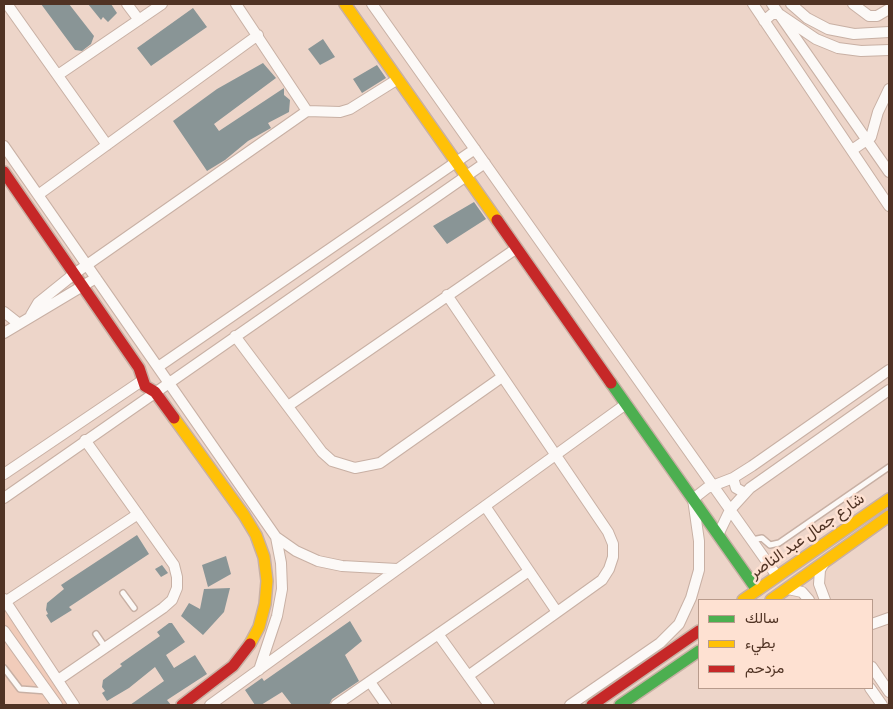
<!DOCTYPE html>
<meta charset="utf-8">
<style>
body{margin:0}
#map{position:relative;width:893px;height:709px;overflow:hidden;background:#edd5c9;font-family:Manrope,Vazirmatn,sans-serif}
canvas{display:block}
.frame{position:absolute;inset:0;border:5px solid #503324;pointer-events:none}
.legend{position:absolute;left:698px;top:599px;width:175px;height:90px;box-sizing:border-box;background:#fee1d2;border:1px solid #b89b8c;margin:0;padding:6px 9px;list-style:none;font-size:15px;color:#503324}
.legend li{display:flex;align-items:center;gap:10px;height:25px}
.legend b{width:25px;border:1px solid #b89b8c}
</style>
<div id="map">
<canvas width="893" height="709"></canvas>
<div class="frame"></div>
<ul class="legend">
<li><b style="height:6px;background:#4caf50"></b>سالك</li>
<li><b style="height:6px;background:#ffc107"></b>بطيء</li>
<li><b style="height:6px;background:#c62828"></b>مزدحم</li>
</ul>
</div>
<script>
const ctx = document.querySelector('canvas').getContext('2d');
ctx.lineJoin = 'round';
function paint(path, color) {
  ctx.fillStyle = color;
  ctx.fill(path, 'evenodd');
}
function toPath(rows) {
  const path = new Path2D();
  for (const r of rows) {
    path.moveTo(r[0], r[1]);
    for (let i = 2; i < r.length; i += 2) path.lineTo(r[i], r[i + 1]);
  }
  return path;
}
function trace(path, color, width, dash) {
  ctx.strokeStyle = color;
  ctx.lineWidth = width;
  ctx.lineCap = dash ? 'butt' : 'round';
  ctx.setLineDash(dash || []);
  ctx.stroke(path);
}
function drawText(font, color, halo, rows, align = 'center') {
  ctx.font = font + ' Manrope,Vazirmatn,sans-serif';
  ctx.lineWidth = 5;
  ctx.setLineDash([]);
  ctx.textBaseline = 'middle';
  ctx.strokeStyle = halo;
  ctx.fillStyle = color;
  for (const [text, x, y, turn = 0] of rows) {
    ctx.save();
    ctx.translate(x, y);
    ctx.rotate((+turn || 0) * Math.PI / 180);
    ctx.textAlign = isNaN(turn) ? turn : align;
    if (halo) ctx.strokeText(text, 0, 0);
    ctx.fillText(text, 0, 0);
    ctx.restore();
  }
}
const built = toPath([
 [4,596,74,705,4,705]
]);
const building = toPath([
 [41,4,69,4,94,36,91,44,82,51,75,50],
 [88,4,111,4,117,13,108,22,103,17,101,20],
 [193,8,207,27,151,66,137,48],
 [323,39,335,57,320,65,308,49],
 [263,63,276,78,214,124,219,131,284,88,284,95,290,100,289,112,268,123,271,128,248,141,225,160,207,171,173,121,217,89],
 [377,65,386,78,362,93,353,79],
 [474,202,486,219,447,244,433,226],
 [137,535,149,554,69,607,72,610,51,623,46,615,48,614,46,610,47,603,64,589,61,585],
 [226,556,231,574,208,587,202,565],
 [162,565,168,573,161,577,155,569],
 [230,588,224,612,203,635,181,616,189,603,200,609,204,589],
 [350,621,362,641,345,655,359,681,332,699,329,705,292,705,282,692,261,705,255,705,245,690,262,678,264,681],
 [169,623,172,623,185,642,166,655,174,668,195,655,207,674,167,700,171,705,130,705,164,681,155,667,129,688,107,701,102,693,105,691,102,687,103,680,122,666,120,664,160,636,157,632]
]);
const lane = toPath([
 [752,540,762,538,770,545,779,543,889,467],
 [123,593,134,608],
 [96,634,105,647],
 [4,668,20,689,47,691]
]);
const street = toPath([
 [7,4,107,145],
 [127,4,139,20],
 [236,4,307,111],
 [372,4,777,576],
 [753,4,889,206],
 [772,4,889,172],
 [791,4,807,18,828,29,854,34,889,32],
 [853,4,869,16,877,16,889,9],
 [764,21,772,14,779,14,816,39,838,48,861,51,889,50],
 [58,75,162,4],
 [4,146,276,537,296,551,318,561,342,566,397,569],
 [852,150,871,137,878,112,889,89],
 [38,195,258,35],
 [447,295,608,532,613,544,613,557,609,569,602,580,468,676],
 [4,312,18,323],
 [31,315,38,303,74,274,307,111,340,112,350,109,398,79],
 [4,333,96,278],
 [235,336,322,452,332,461,355,468,380,463,502,377],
 [158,367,475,149],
 [288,406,517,248],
 [4,474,143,380],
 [733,478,736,488,745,493],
 [4,498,485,163],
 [485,506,557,612],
 [718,535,730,510,750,488,889,390],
 [824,563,820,570,819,584,825,600],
 [788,589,802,592,809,600],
 [4,599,74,705],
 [5,602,138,514],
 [872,624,889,618],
 [4,631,57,705],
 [438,634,489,705],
 [872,667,889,692],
 [259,670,277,616,282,589,281,563,276,537],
 [58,680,163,608,172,600,177,588,177,577,174,565,85,440],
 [370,682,386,705],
 [870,688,882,705],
 [210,705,626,404],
 [336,705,529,571],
 [570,705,660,643,679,624,691,598,699,570,699,541,693,499,707,488,733,478,752,466,889,370]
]);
const fast = toPath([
 [611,383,757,590],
 [620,705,699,651]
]);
const slow = toPath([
 [345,4,497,220],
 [174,418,244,515,256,535,264,557,267,581,265,604,259,627,250,644],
 [743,600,889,499],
 [771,600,889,516]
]);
const jam = toPath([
 [4,172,139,368,145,386,155,392,174,418],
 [497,220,611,383],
 [182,705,233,666,250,644],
 [592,705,699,631]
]);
const streetNames = [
 ["شارع جمال عبد الناصر",807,536,-35]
];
paint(built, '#f1ccba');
paint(building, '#899596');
trace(lane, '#c8b0a4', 8);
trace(street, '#c8b0a4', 12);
trace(fast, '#c8b0a4', 14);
trace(slow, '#c8b0a4', 14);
trace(jam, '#c8b0a4', 14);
trace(lane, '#fcf9f7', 5);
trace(street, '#fcf9f7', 10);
trace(fast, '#4caf50', 11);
trace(slow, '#ffc107', 11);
trace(jam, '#c62828', 11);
drawText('16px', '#503324', '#fee1d2', streetNames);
</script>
